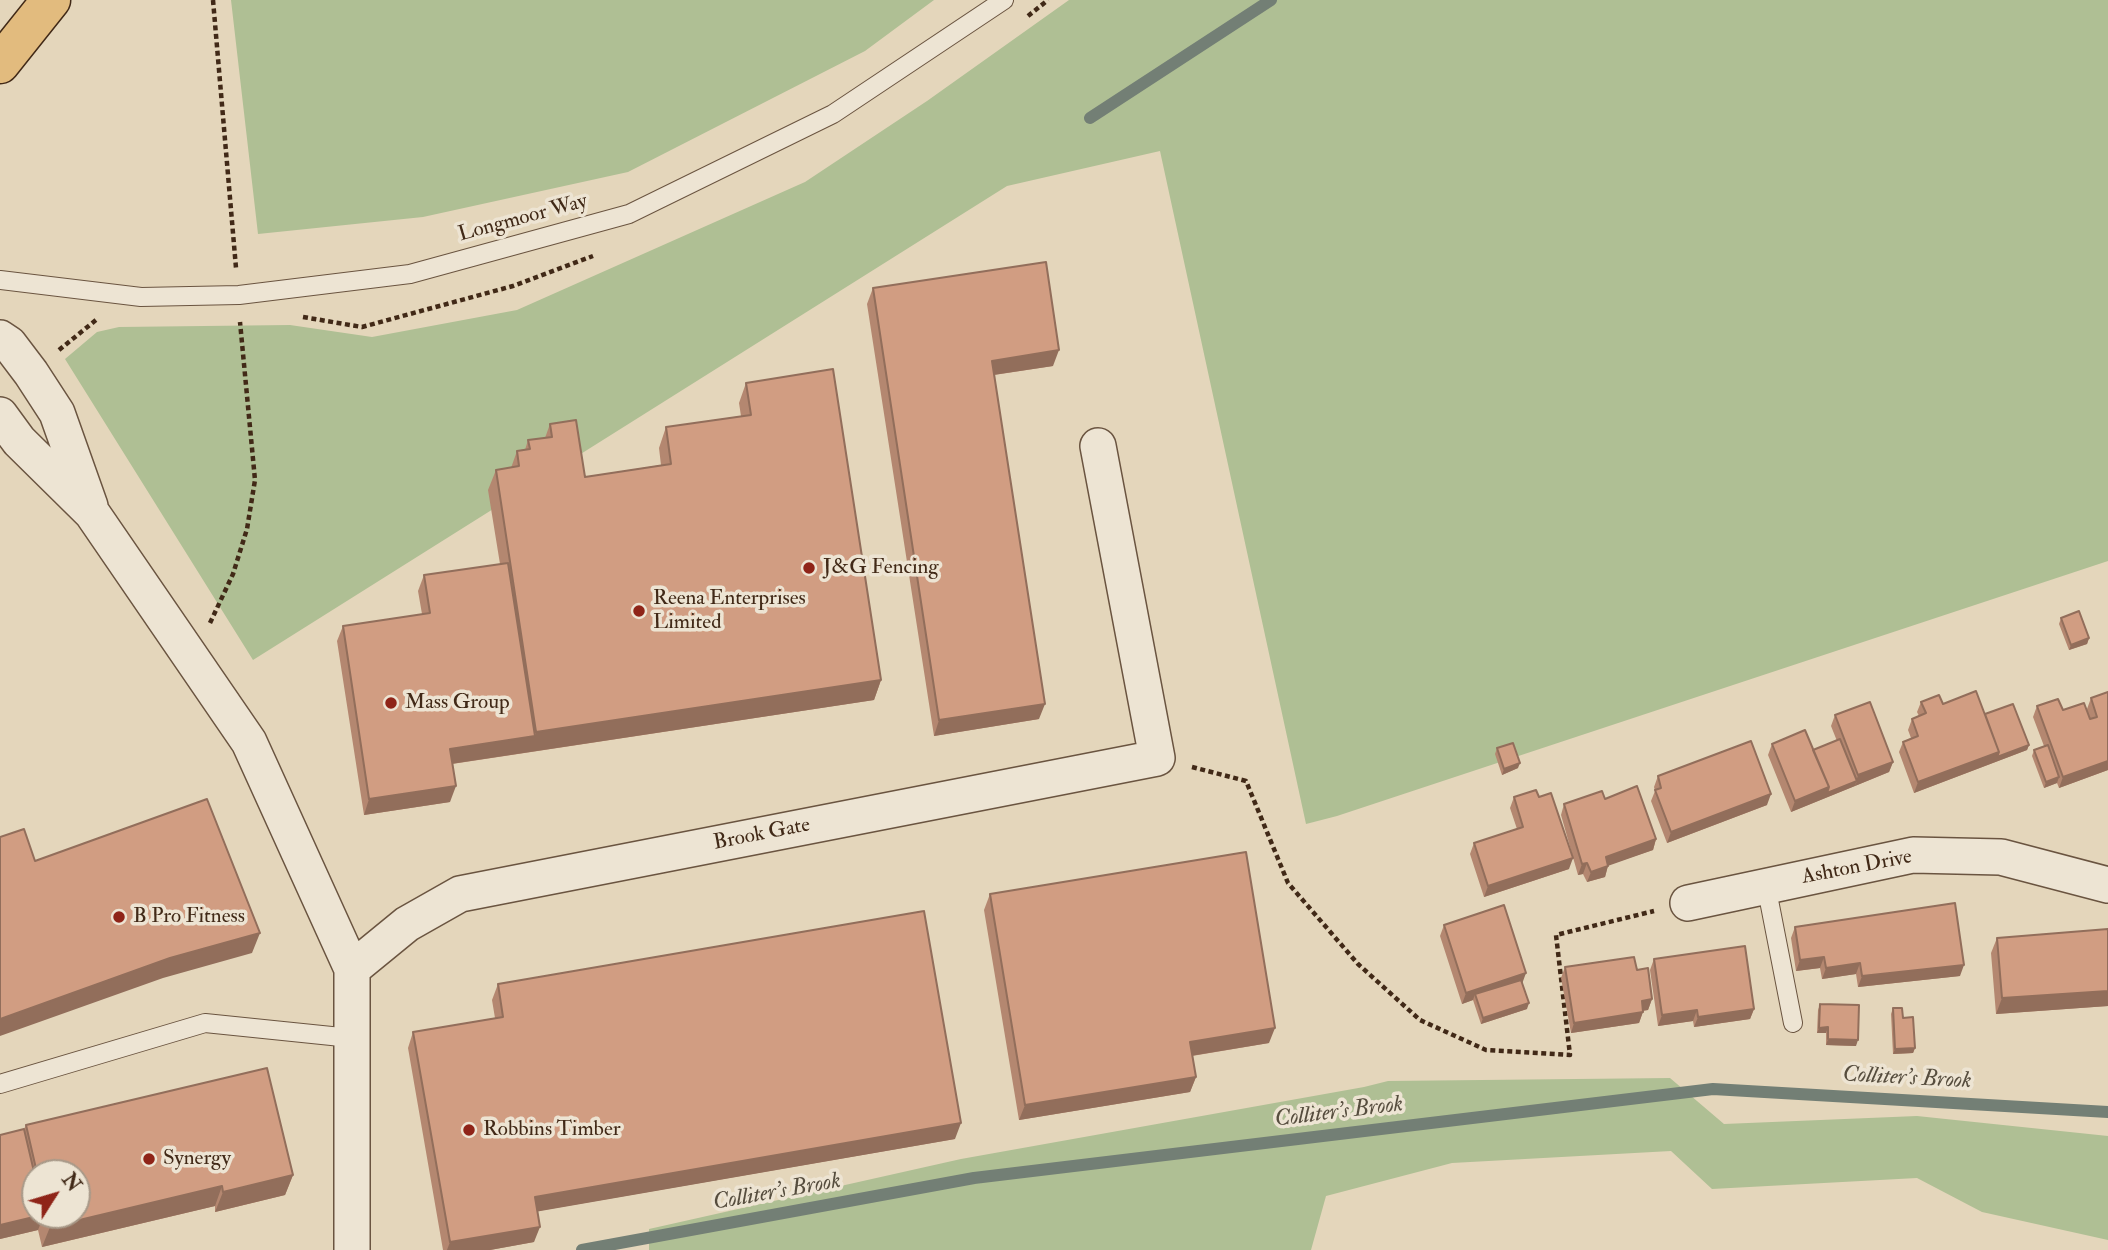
<!DOCTYPE html>
<style>
body{margin:0}
#map{position:relative;width:2108px;height:1250px;overflow:hidden;background:#e4d6bb;font-family:"IM FELL Double Pica",serif}
canvas{display:block}
.north{position:absolute;left:21px;top:1159px;width:70px;height:70px;box-sizing:border-box;background:#ede4d3;border:2px solid #a89988;border-radius:50%;rotate:53deg;font-size:19px;font-weight:700;line-height:28px;text-align:center;color:#412917}
.north::after{content:'';display:block;margin:auto;width:24px;height:32px;background:#8f2418;clip-path:polygon(50% 0,100% 100%,50% 72%,0 100%)}
</style>
<div id="map">
<canvas width="2108" height="1250"></canvas>
<div class="north">N</div>
</div>
<script>
const ctx = document.querySelector('canvas').getContext('2d');
ctx.lineJoin = 'round';
function paint(path, color) {
  ctx.fillStyle = color;
  ctx.fill(path, 'evenodd');
}
function toPath(rows) {
  const path = new Path2D();
  for (const r of rows) {
    path.moveTo(r[0], r[1]);
    for (let i = 2; i < r.length; i += 2) path.lineTo(r[i], r[i + 1]);
  }
  return path;
}
function trace(path, color, width, dash) {
  ctx.strokeStyle = color;
  ctx.lineWidth = width;
  ctx.lineCap = dash ? 'butt' : 'round';
  ctx.setLineDash(dash || []);
  ctx.stroke(path);
}
function drawText(font, color, halo, rows, align = 'center') {
  ctx.font = font + ' "IM FELL Double Pica",serif';
  ctx.lineWidth = 7;
  ctx.setLineDash([]);
  ctx.textBaseline = 'middle';
  ctx.strokeStyle = halo;
  ctx.fillStyle = color;
  for (const [text, x, y, turn = 0] of rows) {
    ctx.save();
    ctx.translate(x, y);
    ctx.rotate((+turn || 0) * Math.PI / 180);
    ctx.textAlign = isNaN(turn) ? turn : align;
    if (halo) ctx.strokeText(text, 0, 0);
    ctx.fillText(text, 0, 0);
    ctx.restore();
  }
}
const green = toPath([
 [231,0,934,0,865,51,628,172,423,217,258,234],
 [1069,0,2108,0,2108,561,1337,816,1306,824,1160,151,1007,186,253,660,65,359,97,332,119,327,290,325,372,337,517,310,805,182,927,101],
 [1670,1078,1724,1124,1917,1116,2108,1136,2108,1240,1982,1212,1917,1178,1712,1189,1671,1151,1452,1163,1326,1196,1311,1250,649,1250,649,1229,961,1159,1364,1087,1388,1081]
]);
const stream = toPath([
 [1090,118,1271,0],
 [582,1250,974,1178,1713,1089,2108,1112]
]);
const path = toPath([
 [213,0,236,268],
 [1028,16,1048,0],
 [303,317,362,327,513,286,593,256],
 [59,350,96,320],
 [210,623,233,574,247,529,255,480,240,322],
 [1192,767,1246,781,1288,883,1358,964,1420,1020,1486,1050,1570,1055,1556,935,1654,911]
]);
const service = toPath([
 [0,280,141,297,239,295,410,274,629,214,833,114,1004,0],
 [1766,885,1793,1023],
 [0,1084,205,1023,351,1038]
]);
const minor = toPath([
 [0,338,9,344,31,373,57,413,90,506],
 [0,415,19,441,92,513,249,742,352,969,352,1250],
 [1688,903,1913,855,2001,857,2108,885],
 [352,969,407,924,460,894,1157,758,1098,446]
]);
const trunk = toPath([
 [0,64,51,0]
]);
const wall = toPath([
 [873,288,1053,366,994,375,1039,719,934,736,867,304],
 [746,383,881,680,874,700,452,764,450,802,364,815,337,641,343,626,422,614,418,591,424,575,500,564,488,490,496,470,511,468,517,451,525,450,528,440,545,438,550,424,585,477,661,465,659,448,666,427,741,416,739,403],
 [2061,618,2089,638,2087,644,2069,650,2059,624],
 [2108,692,2108,770,2059,788,2057,783,2044,788,2032,756,2034,750,2044,746,2033,717,2037,706,2063,710,2087,709,2091,698],
 [1921,702,1943,704,1985,714,2029,745,2027,750,1914,793,1899,752,1903,742,1911,738,1908,730,1912,719,1919,716,1917,712],
 [1835,715,1893,762,1889,772,1791,812,1768,755,1772,744,1813,750,1837,741,1831,726],
 [1497,748,1518,768,1502,775,1495,754],
 [1658,776,1767,805,1667,843,1651,801,1655,791,1654,787],
 [1514,797,1569,869,1484,897,1470,854,1474,843,1517,829,1510,808],
 [1605,799,1656,839,1653,850,1608,865,1605,877,1587,882,1583,874,1578,875,1561,815,1564,804],
 [990,894,1269,1043,1192,1056,1196,1077,1190,1092,1019,1120,984,910],
 [1444,925,1522,983,1527,1009,1481,1024,1473,1000,1462,1004,1440,936],
 [1795,927,1960,976,1858,987,1856,974,1822,979,1820,968,1796,971,1791,938],
 [2108,929,2108,1006,1996,1014,1991,953,1997,938],
 [1654,959,1754,1009,1750,1019,1694,1027,1693,1021,1658,1026,1650,970],
 [1565,967,1637,970,1652,999,1648,1010,1643,1011,1639,1023,1571,1033,1561,978],
 [498,984,955,1139,538,1211,534,1242,490,1250,443,1250,408,1048,413,1032,495,1018,492,1000],
 [1820,1004,1856,1046,1826,1045,1826,1033,1817,1033,1818,1010],
 [1893,1008,1903,1018,1915,1048,1913,1053,1893,1054,1891,1014],
 [26,1125,293,1175,285,1195,215,1212,215,1206,42,1247,38,1230,0,1239,0,1135,24,1129],
 [35,1173,77,1173,77,1215,35,1215]
]);
const shadedWall = toPath([
 [1059,350,1053,366,986,376,992,361],
 [2089,638,2087,644,2069,650,2071,645],
 [881,680,874,700,444,765,450,749,535,736,536,732],
 [1045,704,1039,719,934,736,939,720],
 [2029,745,2027,750,1914,793,1918,782,1999,752],
 [2108,761,2108,770,2059,788,2063,777],
 [1893,762,1889,772,1855,786,1858,775],
 [1520,763,1518,768,1502,775,1504,769],
 [2059,777,2057,783,2044,788,2046,782],
 [1857,781,1855,786,1791,812,1795,801,1829,787],
 [456,786,450,802,364,815,369,799],
 [1771,794,1767,805,1667,843,1671,832],
 [1656,839,1653,850,1602,868,1606,857],
 [1573,858,1569,869,1484,897,1488,886],
 [1587,863,1583,874,1578,875,1582,864],
 [1608,866,1605,877,1587,882,1591,872],
 [260,933,252,953,163,978,0,1036,0,1019,170,958],
 [1824,957,1820,968,1796,971,1800,960],
 [1860,963,1856,974,1822,979,1826,968],
 [1964,965,1960,976,1858,987,1862,976],
 [1526,973,1522,984,1475,994,1473,1000,1462,1004,1466,993],
 [2108,991,2108,1006,1996,1014,2002,998],
 [1652,999,1648,1010,1638,1011,1642,1001],
 [1529,1003,1527,1009,1481,1024,1483,1018],
 [1754,1009,1750,1019,1694,1027,1698,1017],
 [1697,1010,1693,1021,1658,1026,1662,1015],
 [1643,1012,1639,1023,1571,1033,1574,1023],
 [1828,1027,1826,1033,1817,1033,1819,1028],
 [1275,1028,1269,1043,1184,1057,1190,1042],
 [1828,1039,1858,1040,1856,1046,1826,1045],
 [1915,1048,1913,1053,1893,1054,1895,1049],
 [1196,1077,1190,1092,1019,1120,1025,1105],
 [961,1123,955,1139,529,1213,535,1197],
 [293,1175,285,1195,215,1212,223,1192],
 [222,1186,215,1206,42,1247,50,1227],
 [44,1215,38,1230,0,1239,0,1225],
 [540,1227,534,1242,490,1250,447,1250,450,1242]
]);
const building = toPath([
 [1046,262,1059,350,992,361,1045,704,939,720,873,288,1046,262],
 [833,369,881,680,536,732,496,470,519,466,517,451,530,449,528,440,552,437,550,424,576,420,585,477,671,464,666,427,751,415,746,383,833,369],
 [508,563,535,736,450,749,456,786,369,799,343,626,430,613,424,575,508,563],
 [2079,611,2089,638,2071,645,2061,618,2079,611],
 [1976,691,1999,752,1918,782,1903,742,1918,736,1912,719,1926,713,1921,702,1939,695,1943,704,1976,691],
 [2108,692,2108,761,2063,777,2037,706,2058,699,2063,710,2084,703,2090,719,2097,717,2091,698,2108,692],
 [1870,702,1893,762,1858,775,1835,715,1870,702],
 [2013,704,2029,745,1997,757,1999,752,1985,714,2013,704],
 [1805,730,1829,787,1795,801,1772,744,1805,730],
 [1840,739,1857,781,1827,793,1829,787,1813,750,1840,739],
 [1751,741,1771,794,1671,832,1655,790,1661,788,1658,776,1751,741],
 [1513,743,1520,763,1504,769,1497,748,1513,743],
 [2048,745,2059,777,2046,782,2034,750,2048,745],
 [1637,786,1656,839,1606,857,1608,866,1591,872,1587,863,1582,864,1564,804,1602,791,1605,799,1637,786],
 [1536,790,1539,797,1551,793,1573,858,1488,886,1474,843,1523,827,1514,797,1536,790],
 [207,799,260,933,170,958,0,1019,0,837,24,829,35,861,207,799],
 [1246,852,1275,1028,1190,1042,1196,1077,1025,1105,990,894,1246,852],
 [1955,903,1964,965,1862,976,1860,963,1826,968,1824,957,1800,960,1795,927,1955,903],
 [1504,905,1526,973,1466,993,1444,925,1504,905],
 [924,911,961,1123,535,1197,540,1227,450,1242,413,1032,503,1017,498,984,924,911],
 [2108,929,2108,991,2002,998,1997,938,2108,929],
 [1745,946,1754,1009,1698,1017,1697,1010,1662,1015,1654,959,1745,946],
 [1634,957,1637,970,1648,968,1652,999,1642,1001,1643,1012,1574,1023,1565,967,1634,957],
 [1521,980,1529,1003,1483,1018,1475,994,1521,980],
 [1820,1004,1859,1005,1858,1040,1828,1039,1828,1027,1819,1028,1820,1004],
 [1893,1008,1902,1008,1903,1018,1913,1017,1915,1048,1895,1049,1893,1008],
 [267,1068,293,1175,223,1192,222,1186,50,1227,47,1215,77,1215,77,1173,37,1173,26,1125,267,1068],
 [24,1129,35,1176,35,1215,42,1215,0,1225,0,1135,24,1129]
]);
const markers = [
 [809,568,7,"#8f2418"],
 [639,611,7,"#8f2418"],
 [391,703,7,"#8f2418"],
 [119,917,7,"#8f2418"],
 [469,1130,7,"#8f2418"],
 [149,1159,7,"#8f2418"]
];
const streetNames = [
 ["Longmoor Way",523,219,-15],
 ["Brook Gate",762,835,-11],
 ["Ashton Drive",1857,868,-11]
];
const poiNames = [
 ["J&G Fencing",823,568],
 ["Reena Enterprises",653,599],
 ["Limited",653,623],
 ["Mass Group",405,703],
 ["B Pro Fitness",133,917],
 ["Robbins Timber",483,1130],
 ["Synergy",163,1159]
];
const waterNames = [
 ["Colliter's Brook",1907,1079,3],
 ["Colliter's Brook",1339,1113,-7],
 ["Colliter's Brook",777,1193,-10]
];
paint(green, '#afbf94');
trace(stream, '#737f75', 12);
trace(service, '#6a5440', 20);
trace(minor, '#6a5440', 38);
trace(trunk, '#412917', 41);
trace(path, '#412917', 4.5, [5, 3.5]);
trace(service, '#ede4d3', 18);
trace(minor, '#ede4d3', 35);
trace(trunk, '#e2bb7e', 38);
paint(wall, '#b48770');
paint(shadedWall, '#926e5b');
paint(building, '#d19d82');
trace(building, '#926e5b', 2);
for (const [x, y, r, color] of markers) {
  const dot = new Path2D();
  dot.arc(x, y, r, 0, 2 * Math.PI);
  ctx.fillStyle = color;
  ctx.fill(dot);
  trace(dot, '#ede4d3', 2.5);
}
drawText('21px', '#412917', '#ede4d3', streetNames);
drawText('21px', '#412917', '#ede4d3', poiNames, 'left');
drawText('italic 23px', '#564d3e', '#ede4d3', waterNames);
</script>
